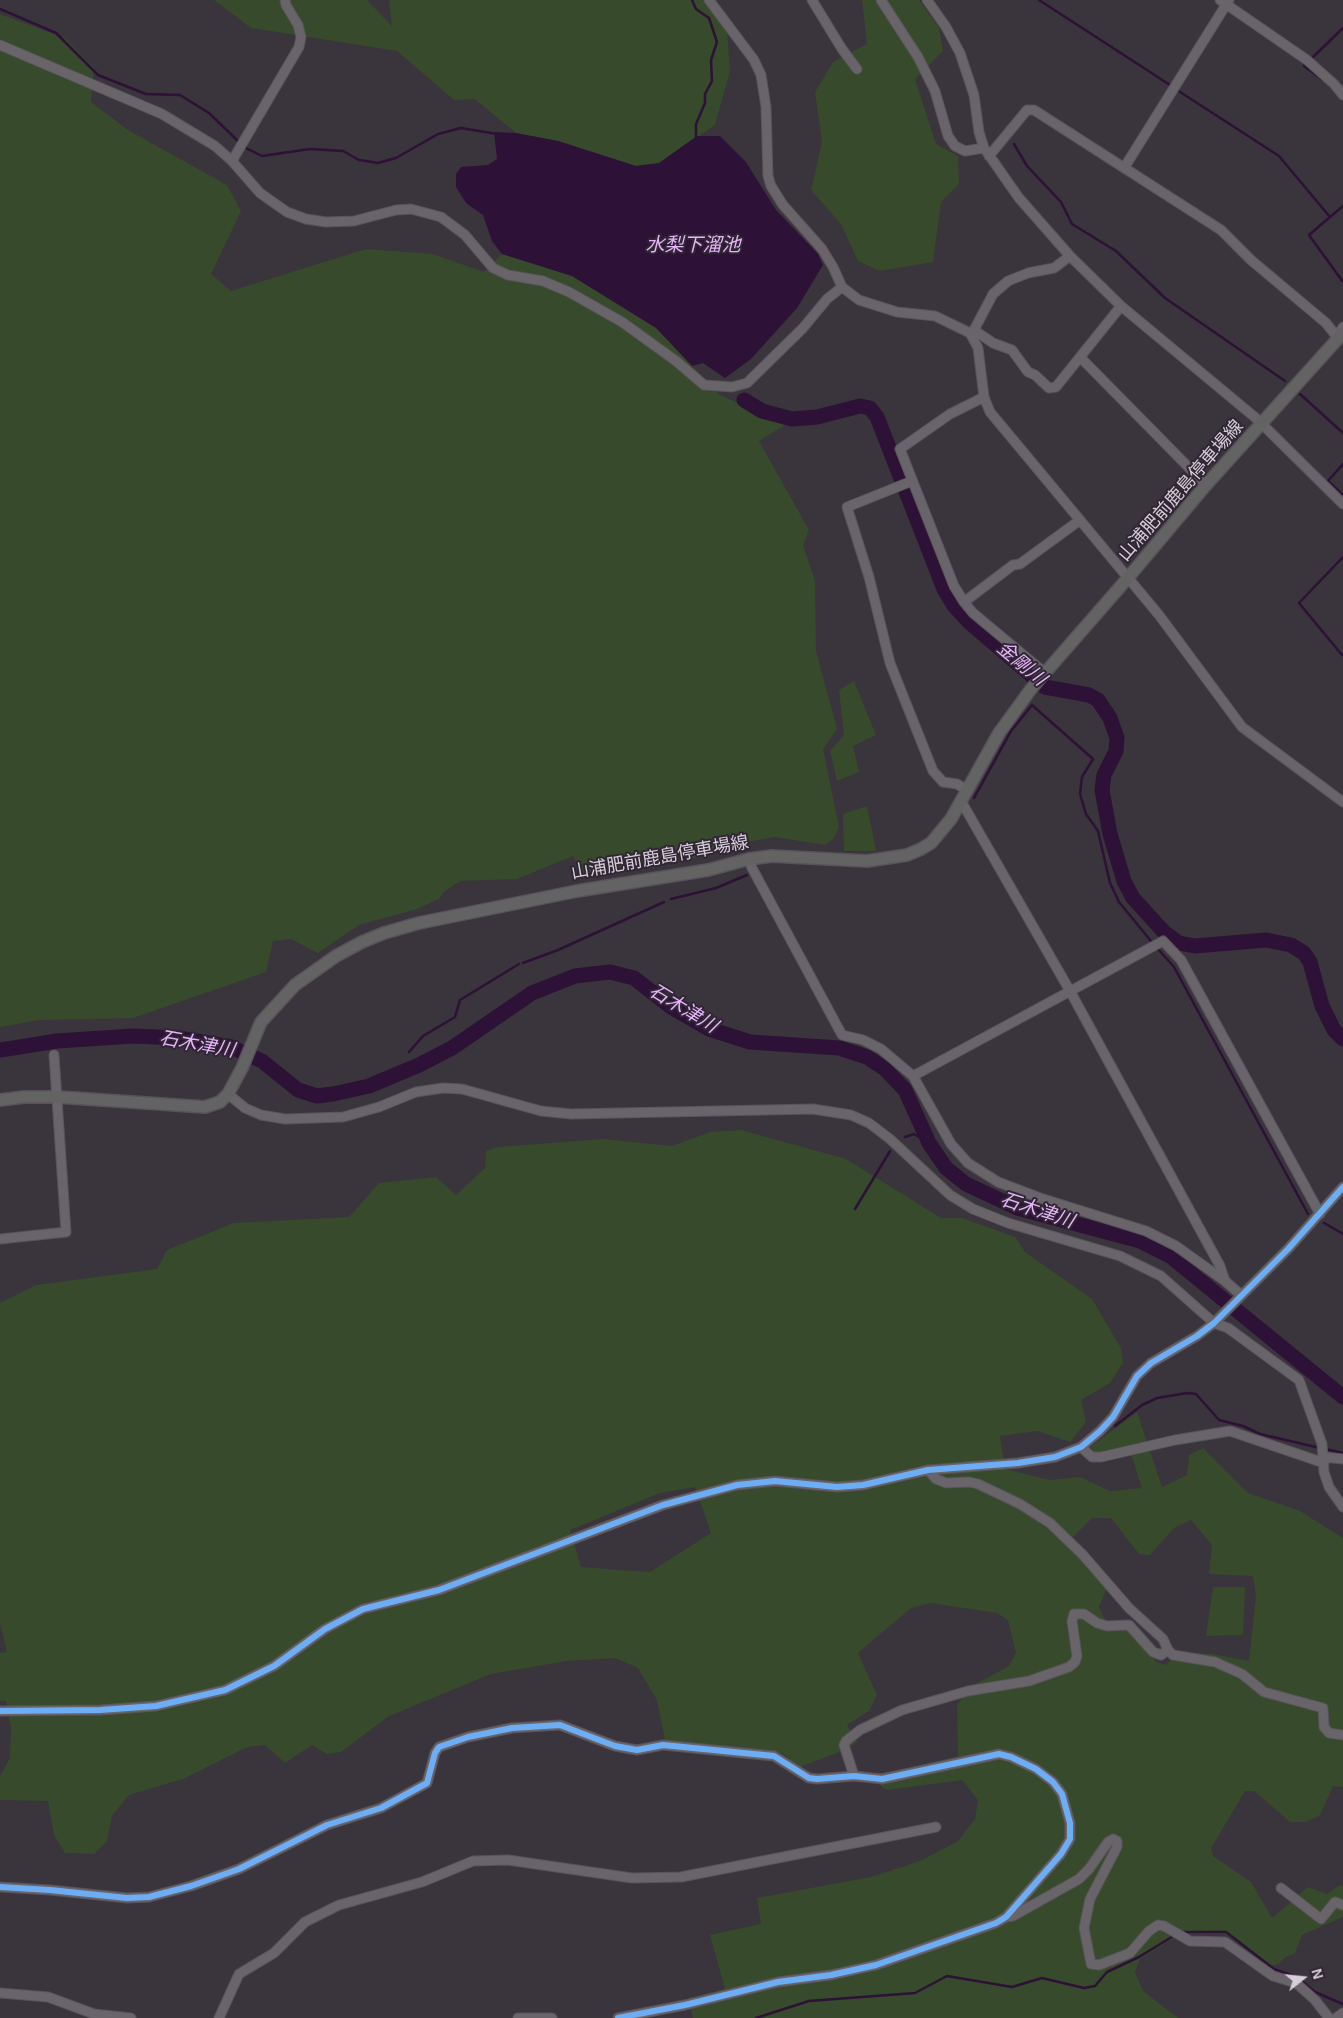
<!DOCTYPE html>
<meta charset="utf-8">
<style>
body{margin:0}
#map{position:relative;width:1343px;height:2018px;overflow:hidden;background:#3a343c;font-family:Arial,sans-serif}
canvas{display:block}
.north{position:absolute;left:1278px;top:1953px;width:50px;height:50px;-webkit-text-stroke:4px #312635;paint-order:stroke;rotate:74deg;font-size:14px;font-weight:700;line-height:20px;text-align:center;color:#d6cfd9}
.north::after{content:'';display:block;margin:auto;width:18px;height:22px;background:#d6cfd9;clip-path:polygon(50% 0,100% 100%,50% 72%,0 100%)}
</style>
<div id="map">
<canvas width="1343" height="2018"></canvas>
<div class="north">N</div>
</div>
<script>
const ctx = document.querySelector('canvas').getContext('2d');
ctx.lineJoin = 'round';
function paint(path, color) {
  ctx.fillStyle = color;
  ctx.fill(path, 'evenodd');
}
function toPath(rows) {
  const path = new Path2D();
  for (const r of rows) {
    path.moveTo(r[0], r[1]);
    for (let i = 2; i < r.length; i += 2) path.lineTo(r[i], r[i + 1]);
  }
  return path;
}
function trace(path, color, width, dash) {
  ctx.strokeStyle = color;
  ctx.lineWidth = width;
  ctx.lineCap = dash ? 'butt' : 'round';
  ctx.setLineDash(dash || []);
  ctx.stroke(path);
}
function drawText(font, color, halo, rows, align = 'center') {
  ctx.font = font + ' Arial,"Noto Sans JP",sans-serif';
  ctx.lineWidth = 4;
  ctx.setLineDash([]);
  ctx.textBaseline = 'middle';
  ctx.strokeStyle = halo;
  ctx.fillStyle = color;
  for (const [text, x, y, turn = 0] of rows) {
    ctx.save();
    ctx.translate(x, y);
    ctx.rotate((+turn || 0) * Math.PI / 180);
    ctx.textAlign = isNaN(turn) ? turn : align;
    if (halo) ctx.strokeText(text, 0, 0);
    ctx.fillText(text, 0, 0);
    ctx.restore();
  }
}
const green = toPath([
 [214,0,367,0,392,26,389,0,703,0,727,30,730,71,715,125,659,163,636,166,558,141,516,133,475,99,454,100,397,51,251,28],
 [862,0,919,0,939,28,943,51,915,79,936,144,958,156,959,184,941,202,933,262,879,271,858,261,841,224,811,190,822,142,815,92,833,62,867,44],
 [0,14,65,38,94,68,91,102,128,130,227,185,241,211,211,274,231,291,366,249,433,254,484,272,502,254,572,276,657,328,718,394,785,425,759,441,809,530,803,545,815,581,816,651,837,729,823,749,839,827,833,839,825,845,775,837,735,844,710,855,584,878,573,856,517,879,460,881,444,892,439,899,417,909,359,925,318,953,291,939,273,941,266,972,133,1018,39,1020,0,1027],
 [854,681,876,735,853,746,859,772,837,781,830,751,844,735,839,690],
 [867,806,876,851,844,851,843,814],
 [741,1130,846,1159,941,1218,962,1218,1015,1237,1025,1252,1092,1299,1121,1348,1123,1363,1110,1383,1081,1400,1086,1422,1070,1442,1038,1431,1000,1436,1005,1469,1050,1480,1080,1477,1110,1491,1142,1488,1129,1448,1097,1455,1090,1447,1137,1412,1162,1487,1187,1475,1189,1455,1203,1448,1248,1493,1300,1511,1343,1538,1343,1787,1333,1786,1320,1815,1306,1822,1290,1822,1254,1791,1245,1791,1211,1848,1213,1856,1251,1882,1272,1918,1308,1887,1327,1894,1340,1885,1343,1886,1343,1917,1302,1935,1295,1953,1284,1958,1279,1964,1268,1966,1225,1934,1180,1934,1140,1959,1135,1972,1143,1991,1178,2018,693,2018,688,1998,725,1989,710,1935,761,1924,757,1898,871,1877,920,1861,958,1841,975,1819,978,1800,962,1780,887,1790,881,1786,878,1776,958,1756,957,1705,972,1686,1009,1666,1016,1653,1008,1620,997,1613,930,1603,911,1608,858,1653,877,1695,869,1711,847,1725,857,1742,847,1749,800,1767,782,1753,665,1740,657,1700,638,1668,616,1658,567,1661,491,1674,389,1716,341,1752,327,1754,312,1745,285,1763,265,1745,247,1747,183,1779,129,1795,112,1816,107,1841,94,1854,65,1853,54,1835,48,1801,0,1800,0,1776,10,1758,11,1728,6,1701,0,1701,0,1653,7,1652,0,1623,0,1303,36,1285,157,1269,167,1250,234,1223,349,1217,379,1183,436,1177,456,1195,485,1168,486,1151,498,1147,603,1139,672,1146,710,1132],
 [695,1487,711,1533,650,1572,581,1567,570,1530,660,1493],
 [1092,1518,1111,1518,1139,1554,1150,1555,1174,1528,1191,1520,1212,1545,1209,1574,1253,1576,1256,1597,1249,1661,1213,1654,1178,1652,1166,1665,1156,1662,1129,1623,1106,1622,1099,1607,1110,1580,1072,1538],
 [1213,1587,1245,1587,1243,1635,1206,1636]
]);
const water = toPath([
 [494,132,516,133,558,141,636,166,659,163,697,136,720,136,746,162,776,210,818,254,823,265,797,308,751,359,725,378,703,363,692,366,656,328,572,276,502,254,492,241,483,215,466,203,456,187,456,174,461,167,488,165,497,159]
]);
const stream = toPath([
 [692,0,696,9,709,18,717,42,711,60,712,81,705,94,705,103,696,124,696,139],
 [1039,0,1170,85],
 [0,9,56,33,98,75,146,94,180,95,209,113,240,143],
 [1310,60,1343,28],
 [1306,64,1304,66,1323,80],
 [1177,90,1279,156,1330,217,1309,235,1343,282],
 [1014,144,1027,166,1061,202,1072,224,1116,251,1165,298,1285,381],
 [244,147,262,156,310,149,343,151,359,160,378,163,396,158,438,134,461,128,497,134],
 [1330,217,1343,206],
 [1300,394,1343,433],
 [1343,464,1328,481,1343,495],
 [1342,655,1299,603,1343,557],
 [974,798,1011,731,1032,705,1093,759,1082,777,1080,794,1086,814,1098,831,1110,883,1119,902,1151,941],
 [671,899,716,888,747,875],
 [1158,949,1174,967,1308,1214],
 [523,963,558,950,664,902],
 [409,1052,423,1036,455,1017,460,1000,519,964],
 [905,1137,914,1134,929,1143],
 [855,1209,890,1151],
 [1324,1223,1343,1234],
 [1115,1426,1142,1405,1157,1398,1187,1393,1196,1394,1219,1420,1243,1426,1260,1434,1320,1448],
 [1326,1449,1343,1453],
 [1179,1932,1226,1932,1274,1969,1297,1977,1315,1992,1343,2004],
 [756,2018,809,2001,915,1993,947,1976,1012,1987,1042,1978,1084,1988,1095,1986,1107,1972,1139,1957,1175,1935]
]);
const river = toPath([
 [744,400,762,411,792,419,817,417,860,406,870,408,877,417,944,589,955,607,969,622,1045,687,1089,695,1098,700,1110,718,1117,738,1116,751,1104,775,1102,790,1110,834,1124,881,1133,898,1164,932,1179,943,1195,946,1266,940,1291,945,1304,953,1310,962,1322,1006,1334,1030,1343,1039],
 [0,1050,57,1041,133,1036,179,1038,231,1047,262,1061,298,1090,317,1096,333,1094,369,1086,419,1065,452,1048,532,993,575,976,610,972,634,978,671,1007,709,1029,750,1042,839,1048,867,1057,885,1069,905,1090,929,1143,946,1168,966,1184,1017,1208,1140,1241,1170,1256,1343,1397]
]);
const minor = toPath([
 [709,0,754,60,761,75,766,107,768,176,771,186,783,205,822,249,833,267,842,287,859,300,897,312,935,316,970,333,978,348,984,397,990,412,1159,615,1242,727,1343,802],
 [812,0,842,49,857,69],
 [881,0,918,57,935,91,948,136,955,146,965,151,984,148],
 [927,0,946,27,960,53,974,95,979,132,984,148,1019,198,1070,256,1121,306,1257,419,1343,504],
 [1220,0,1307,60,1334,84,1343,95],
 [0,45,162,114,215,146,232,161,260,193,287,212,306,219,326,222,354,221,396,210,411,209,441,217,465,235,493,268,508,275,543,281,569,292,622,322,676,361,704,385,732,387,747,383,803,328,827,299,842,287],
 [989,156,1027,110,1034,110,1221,230,1251,260,1326,323,1337,337,1343,327],
 [232,161,299,47,301,37,298,25,286,5,285,0],
 [1124,168,1229,0],
 [974,330,993,294,1008,281,1028,273,1054,268,1070,256],
 [970,333,974,330,993,343,1012,350,1028,372,1035,375,1049,388,1056,387,1121,306],
 [1081,358,1206,485],
 [984,397,950,414,900,449,954,586,964,602,973,613,1045,673],
 [912,481,847,507,869,577,890,663,933,771,943,782,957,784,967,790],
 [964,602,1013,565,1020,564,1080,520],
 [961,801,1070,991,1220,1266,1225,1281,1241,1295],
 [749,859,752,868,842,1035,863,1040,881,1049,913,1076,951,1144,968,1163,998,1182,1040,1198,1146,1231,1176,1246,1225,1281],
 [913,1076,1163,941,1181,960,1320,1214],
 [228,1094,245,1108,261,1115,285,1119,343,1117,379,1107,416,1092,443,1088,462,1089,541,1111,571,1114,813,1109,851,1115,869,1123,890,1139,950,1195,973,1209,1008,1223,1120,1256,1161,1276,1214,1323,1228,1328,1299,1380,1322,1444,1324,1472,1329,1487,1343,1507],
 [0,1239,66,1232,54,1055],
 [1081,1447,1092,1457,1101,1457,1175,1440,1230,1431,1324,1463],
 [1324,1457,1343,1459],
 [928,1470,936,1479,946,1483,969,1482,978,1484,1020,1504,1050,1523,1083,1555,1129,1608,1163,1639,1168,1650,1173,1655,1215,1662,1242,1674,1264,1692,1323,1708,1324,1727,1329,1733,1343,1735],
 [0,1711,100,1710,156,1706,225,1690,274,1666,325,1629,363,1609,439,1590,663,1505,737,1485,775,1481,837,1487,863,1485,928,1470,1018,1463,1055,1457,1081,1447,1100,1431,1113,1417,1137,1376,1151,1363,1197,1336,1214,1323,1288,1249,1343,1187],
 [854,1776,844,1745,846,1741,860,1730,902,1710,968,1691,1029,1681,1069,1667,1075,1662,1077,1656,1072,1621,1074,1614,1084,1614,1097,1623,1107,1626,1129,1625,1153,1652,1161,1655,1168,1650],
 [0,1887,50,1890,127,1898,149,1897,191,1886,239,1869,327,1825,381,1808,427,1783,435,1753,439,1747,468,1737,512,1728,560,1725,615,1746,637,1750,663,1745,774,1756,809,1778,817,1779,854,1776,882,1779,999,1754,1011,1757,1036,1769,1053,1782,1062,1794,1070,1823,1070,1839,1061,1854,1006,1917,996,1923,876,1965,831,1975,778,1982,685,2005,618,2018],
 [1281,1888,1321,1919,1335,1902,1343,1905],
 [1006,1917,1013,1916,1079,1879,1089,1869,1108,1842,1113,1839,1117,1841,1117,1847,1090,1899,1084,1928,1091,1964,1099,1965,1130,1953,1149,1931,1158,1925,1164,1926,1190,1941,1225,1942,1273,1976,1296,1983,1315,2000,1329,2018],
 [0,1993,48,1997,94,2014,131,2018],
 [219,2018,239,1974,274,1953,305,1922,339,1905,422,1882,473,1861,508,1860,632,1878,681,1877,936,1827],
 [518,2018,552,2018],
 [1336,2018,1343,2013]
]);
const major = toPath([
 [0,1100,24,1097,58,1097,205,1107,220,1102,228,1094,242,1068,261,1022,295,985,336,956,362,942,384,933,419,923,577,891,708,870,749,859,772,856,867,861,907,855,921,849,931,843,951,819,999,733,1031,689,1127,579,1206,485,1343,333]
]);
const cycleway = toPath([
 [0,1711,100,1710,156,1706,225,1690,274,1666,325,1629,363,1609,439,1590,663,1505,737,1485,775,1481,837,1487,863,1485,928,1470,1018,1463,1055,1457,1081,1447,1100,1431,1113,1417,1137,1376,1151,1363,1197,1336,1214,1323,1288,1249,1343,1187],
 [0,1887,50,1890,127,1898,149,1897,191,1886,239,1869,327,1825,381,1808,427,1783,435,1753,439,1747,468,1737,512,1728,560,1725,615,1746,637,1750,663,1745,774,1756,809,1778,817,1779,854,1776,882,1779,999,1754,1011,1757,1036,1769,1053,1782,1062,1794,1070,1823,1070,1839,1061,1854,1006,1917,996,1923,876,1965,831,1975,778,1982,685,2005,618,2018]
]);
const streetNames = [
 ["山浦肥前鹿島停車場線",1181,491,-49],
 ["山浦肥前鹿島停車場線",660,858,-10]
];
const waterNames = [
 ["水梨下溜池",693,246],
 ["金剛川",1021,664,40],
 ["石木津川",683,1009,31],
 ["石木津川",197,1045,10],
 ["石木津川",1037,1211,18]
];
paint(green, '#374a2c');
paint(water, '#2d1136');
trace(stream, '#2d1136', 2.5);
trace(river, '#2d1136', 15);
trace(minor, '#58535a', 11);
trace(major, '#58535a', 14);
trace(minor, '#69646a', 9);
trace(major, '#646363', 11);
trace(cycleway, '#6dadf4', 6);
drawText('18px', '#d6cfd9', '#312635', streetNames);
drawText('italic 19px', '#e7b4fa', '#312635', waterNames);
</script>
